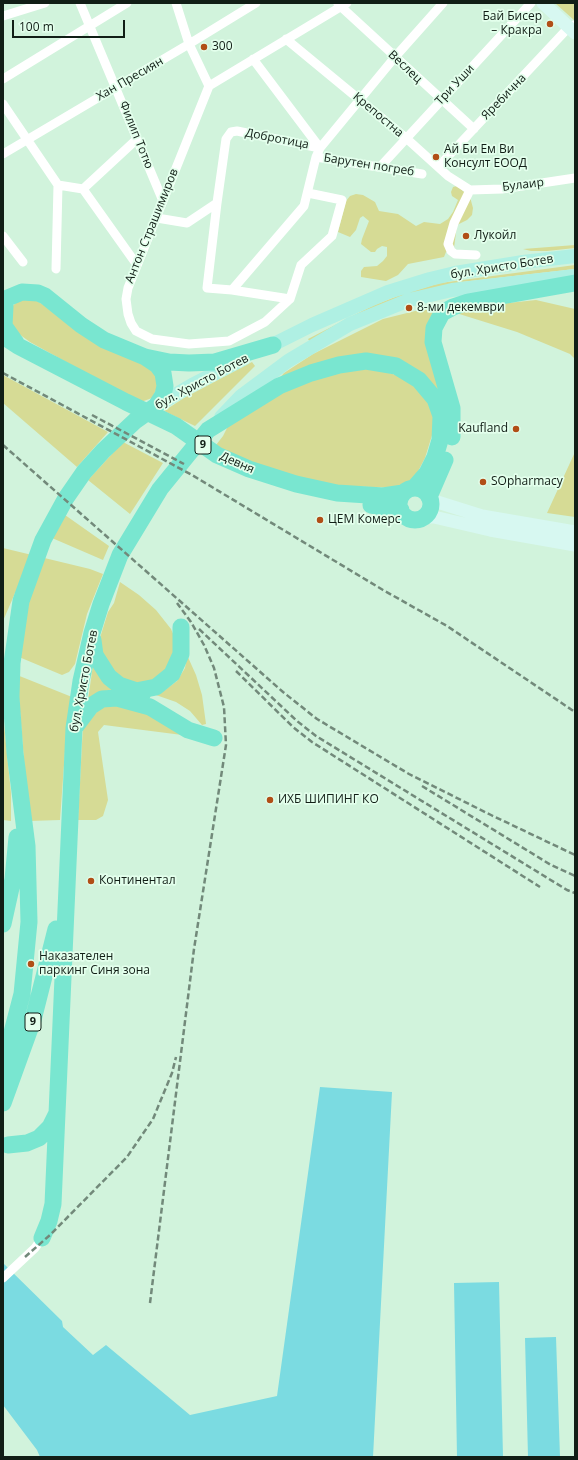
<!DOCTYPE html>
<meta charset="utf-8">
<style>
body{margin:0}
#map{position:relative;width:578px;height:1460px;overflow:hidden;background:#d1f3dc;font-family:"Open Sans",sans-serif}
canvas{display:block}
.frame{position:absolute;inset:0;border:4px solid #111e16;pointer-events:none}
.scale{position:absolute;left:12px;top:20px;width:113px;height:18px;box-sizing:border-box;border:2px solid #111e16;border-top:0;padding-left:5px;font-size:12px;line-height:14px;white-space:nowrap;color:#111e16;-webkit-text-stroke:3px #e3ffec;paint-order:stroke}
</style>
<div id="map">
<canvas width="578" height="1460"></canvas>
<div class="frame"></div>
<div class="scale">100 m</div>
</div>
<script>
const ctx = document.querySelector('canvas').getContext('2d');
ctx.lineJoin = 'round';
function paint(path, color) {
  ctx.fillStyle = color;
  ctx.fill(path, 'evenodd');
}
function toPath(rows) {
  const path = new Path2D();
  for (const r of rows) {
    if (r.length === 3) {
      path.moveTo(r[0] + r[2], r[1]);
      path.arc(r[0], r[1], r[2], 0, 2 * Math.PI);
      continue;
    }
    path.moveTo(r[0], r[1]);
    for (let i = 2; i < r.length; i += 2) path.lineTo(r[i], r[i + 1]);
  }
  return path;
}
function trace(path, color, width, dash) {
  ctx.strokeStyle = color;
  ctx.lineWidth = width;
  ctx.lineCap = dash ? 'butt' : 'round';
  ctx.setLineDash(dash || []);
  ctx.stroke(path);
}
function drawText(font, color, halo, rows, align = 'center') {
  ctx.font = font + ' "Open Sans",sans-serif';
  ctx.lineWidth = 3.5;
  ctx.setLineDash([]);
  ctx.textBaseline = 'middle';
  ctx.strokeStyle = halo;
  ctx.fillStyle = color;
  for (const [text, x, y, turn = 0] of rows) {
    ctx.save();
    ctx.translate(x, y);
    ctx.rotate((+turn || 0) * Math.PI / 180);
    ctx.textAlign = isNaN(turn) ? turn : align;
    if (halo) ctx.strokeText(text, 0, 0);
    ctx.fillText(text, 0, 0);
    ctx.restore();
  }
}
const green = toPath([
 [555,3,575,3,575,21],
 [457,186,470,197,473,208,472,215,467,220,457,225,454,248,446,252,444,257,408,264,398,275,386,281,361,277,361,271,364,267,377,266,383,261,387,256,387,247,382,246,377,249,375,252,371,252,361,244,362,239,369,221,363,216,360,218,356,230,350,237,338,232,346,201,350,196,356,194,363,195,375,202,379,211,398,214,416,226,424,222,440,224,448,219,453,212,458,200,452,196,451,192,453,187],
 [575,245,575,248,547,251,531,251,523,249],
 [575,265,575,269,461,282,310,342,308,339,372,306,403,294,440,283],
 [20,300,35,300,154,368,158,386,152,398,141,402,131,398,30,342,12,329,11,307],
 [536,300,575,309,575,359,570,354,517,332,456,313,472,307],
 [443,304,436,316,446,399,399,361,278,380,284,373,313,354,383,319],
 [252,362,255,366,195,426,164,411,184,398],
 [364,366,407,378,433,408,433,432,425,458,414,479,395,488,325,485,241,460,216,445,223,436,232,418,282,389],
 [3,375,108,432,77,467,3,403],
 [123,442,163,463,130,514,88,480],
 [575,452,575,517,547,513],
 [65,515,109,546,103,560,52,538],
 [3,548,90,569,103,574,87,614,75,664,69,672,62,675,19,657,30,596,15,593,3,621],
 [120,582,139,595,156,610,171,629,177,643,167,675,134,686,105,665,99,641,108,612,114,603],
 [187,655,196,675,202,695,206,724,202,725,190,711,176,702,153,694,165,690,177,681,185,668],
 [93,665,114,691,88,700],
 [17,675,72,697,65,751,60,820,29,821],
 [105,704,134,706,190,736,104,725,98,732,108,800,103,816,96,820,78,820,83,725],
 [3,714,11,793,11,821,3,820]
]);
const water = toPath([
 [320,1087,392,1092,373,1457,40,1457,37,1450,3,1405,3,1263,62,1321,63,1327,93,1355,106,1345,190,1415,277,1396],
 [499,1282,503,1457,457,1457,454,1283],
 [556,1337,560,1457,528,1457,525,1338]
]);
const street = toPath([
 [80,3,163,201],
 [176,3,189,44,209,86],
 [338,4,474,129],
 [3,16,45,3],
 [286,39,406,138,448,176,470,190],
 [253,59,320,148],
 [3,79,127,3],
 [3,104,58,185,83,189,137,265],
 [3,154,189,44,256,3],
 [316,157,422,174],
 [380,167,531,3],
 [438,167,569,27,574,25],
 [83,189,137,139],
 [470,190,502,189,575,178],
 [470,190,454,223,448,244,451,251,455,254,476,255],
 [308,193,342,200,332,236,301,265,290,299,265,322,229,341,189,344,152,339,136,331,131,323,128,314,126,299,128,288,209,86,347,3],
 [217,203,207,288,232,290,290,299],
 [157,218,187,223,217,203,226,139,231,132,237,131,320,148],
 [3,236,23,262],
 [56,269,58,185],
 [232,290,304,206,316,157,320,148,395,57,443,3],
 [3,1278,35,1248,42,1238]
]);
const secondary = toPath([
 [543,3,575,33],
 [431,500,482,516,575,532],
 [424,517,434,517,490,530,575,545]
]);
const primary = toPath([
 [264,349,312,325,388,292,430,279,455,273,523,262,575,256],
 [156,406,192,385,243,359],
 [221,417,241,396,288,361,350,324,382,311,409,300,452,290,575,276]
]);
const highway = toPath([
 [3,300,22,292,38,293,45,296,81,325,104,340,145,357,169,362,189,363,215,362,273,345],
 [5,306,4,326,16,343],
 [3,336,18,346,126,402,176,426,217,455,249,469,296,484,337,493,383,496,403,493],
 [452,437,452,408,433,342,434,328,442,313,453,307,468,302,575,283],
 [415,504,16],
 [429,497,445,460],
 [371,505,401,510],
 [93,640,95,655,109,677,119,685,143,693],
 [136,691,156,687,172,674,181,654,181,627],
 [76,726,91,706,102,699,117,698,150,707,188,730,214,738],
 [3,924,13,879,17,837],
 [3,1067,22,994,29,922,27,846,15,753,11,697,12,663,21,601,43,540,66,498,84,472,103,451,135,421,156,406,163,395,165,386,163,373,157,365,145,357],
 [3,1103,33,1020,56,929],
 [8,1145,27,1143,39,1138,50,1127,56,1115],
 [42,1238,49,1221,53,1204,74,728,81,681,92,633,101,604,120,555,160,489,208,430,279,386,311,373,339,365,366,361,396,366,419,380,435,399,441,416,440,440,435,457,427,473,414,488]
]);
const rail = toPath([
 [3,373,192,475,383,590,447,626,575,712],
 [92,415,184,464],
 [3,445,283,692,317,719,409,774,491,815,575,855],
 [199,629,297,721,316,736,567,890,575,893],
 [236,671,293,727,312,742,540,887],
 [422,786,551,865,575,876],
 [25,1257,50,1235,127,1157,153,1119,172,1073,176,1057],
 [150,1303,194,949,226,745,224,707,214,668,204,645,191,622,177,603]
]);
const markers = [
 [550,24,4,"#b14e16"],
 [204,47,4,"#b14e16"],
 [436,157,4,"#b14e16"],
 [466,236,4,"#b14e16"],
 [409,308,4,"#b14e16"],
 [516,429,4,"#b14e16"],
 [483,482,4,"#b14e16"],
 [320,520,4,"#b14e16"],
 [270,800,4,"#b14e16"],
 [91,881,4,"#b14e16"],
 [31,964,4,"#b14e16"]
];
const shields = [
 [203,445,16],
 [33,1022,16]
];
const shieldNames = [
 ["9",203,445],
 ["9",33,1022]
];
const poiNames = [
 ["Бай Бисер",542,17,"right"],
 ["– Кракра",542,31,"right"],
 ["300",212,47],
 ["Ай Би Ем Ви",444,150],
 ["Консулт ЕООД",444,164],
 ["Лукойл",474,236],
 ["8-ми декември",417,308],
 ["Kaufland",508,429,"right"],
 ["SOpharmacy",491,482],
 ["ЦЕМ Комерс",328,520],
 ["ИХБ ШИПИНГ КО",278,800],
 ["Континентал",99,881],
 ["Наказателен",39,957],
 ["паркинг Синя зона",39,971]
];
const streetNames = [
 ["Веслец",405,67,43],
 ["Хан Пресиян",130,79,-30],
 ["Три Уши",455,85,-47],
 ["Яребична",504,97,-46],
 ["Крепостна",378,115,40],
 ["Филип Тотю",136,135,68],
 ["Добротица",277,139,11],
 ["Барутен погреб",369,165,9],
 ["Булаир",523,185,-7],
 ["Антон Страшимиров",152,226,-68],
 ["бул. Христо Ботев",502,267,-9],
 ["бул. Христо Ботев",202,382,-28],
 ["Девня",237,463,24],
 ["бул. Христо Ботев",84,681,-79]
];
paint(green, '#d6db95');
paint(water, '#7bdbe1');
trace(street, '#fff', 9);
trace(secondary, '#d7f8f1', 13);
trace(primary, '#aff0e3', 14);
trace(highway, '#79e6d0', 17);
trace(rail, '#72897a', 2.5, [6, 3]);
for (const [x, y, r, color] of markers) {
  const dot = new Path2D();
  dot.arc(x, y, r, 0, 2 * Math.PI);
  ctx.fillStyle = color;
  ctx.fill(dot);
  trace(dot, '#e3ffec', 1.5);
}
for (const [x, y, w] of shields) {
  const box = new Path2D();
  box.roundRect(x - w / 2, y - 9, w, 18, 3);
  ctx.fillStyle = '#e3ffec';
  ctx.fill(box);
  trace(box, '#111e16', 1);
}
drawText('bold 11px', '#111e16', null, shieldNames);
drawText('12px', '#111e16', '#e3ffec', poiNames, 'left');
drawText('12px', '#111e16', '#e3ffec', streetNames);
</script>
